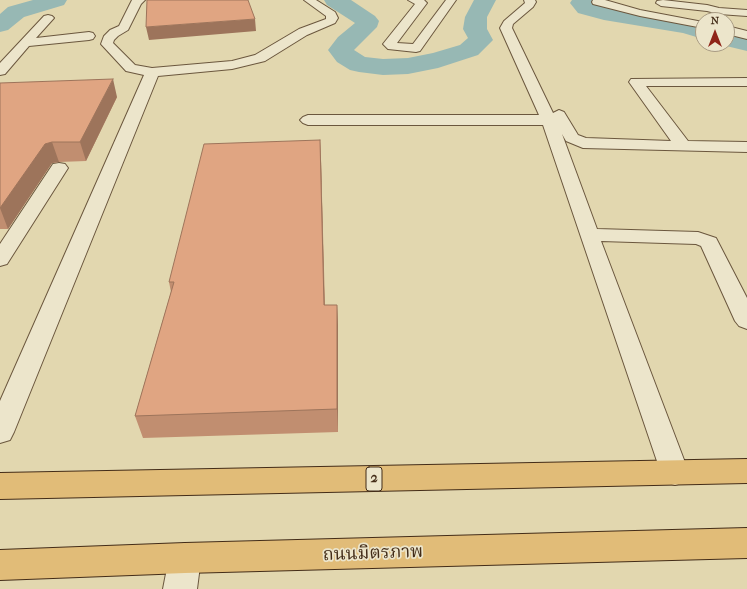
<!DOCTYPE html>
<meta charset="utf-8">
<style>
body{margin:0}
#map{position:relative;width:747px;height:589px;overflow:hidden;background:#e2d7af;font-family:"IM FELL French Canon",serif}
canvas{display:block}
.north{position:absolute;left:695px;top:12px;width:40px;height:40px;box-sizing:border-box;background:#ece5cb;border:1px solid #a89b83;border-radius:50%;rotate:0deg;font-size:11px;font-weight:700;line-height:16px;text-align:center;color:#432c18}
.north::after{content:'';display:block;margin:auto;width:14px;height:18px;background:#8f2418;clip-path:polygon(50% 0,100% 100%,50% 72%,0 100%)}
</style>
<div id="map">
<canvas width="747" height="589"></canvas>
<div class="north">N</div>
</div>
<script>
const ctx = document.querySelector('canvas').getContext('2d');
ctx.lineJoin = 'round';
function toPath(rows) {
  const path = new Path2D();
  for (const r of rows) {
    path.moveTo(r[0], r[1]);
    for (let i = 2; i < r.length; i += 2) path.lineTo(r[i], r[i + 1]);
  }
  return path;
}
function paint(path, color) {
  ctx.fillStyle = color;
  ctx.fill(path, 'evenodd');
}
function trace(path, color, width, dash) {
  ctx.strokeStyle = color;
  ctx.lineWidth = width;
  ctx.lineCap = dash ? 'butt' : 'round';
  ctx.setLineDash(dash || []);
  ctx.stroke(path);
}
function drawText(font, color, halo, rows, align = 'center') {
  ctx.font = font + ' "IM FELL French Canon","Noto Serif Thai",serif';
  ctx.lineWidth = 3.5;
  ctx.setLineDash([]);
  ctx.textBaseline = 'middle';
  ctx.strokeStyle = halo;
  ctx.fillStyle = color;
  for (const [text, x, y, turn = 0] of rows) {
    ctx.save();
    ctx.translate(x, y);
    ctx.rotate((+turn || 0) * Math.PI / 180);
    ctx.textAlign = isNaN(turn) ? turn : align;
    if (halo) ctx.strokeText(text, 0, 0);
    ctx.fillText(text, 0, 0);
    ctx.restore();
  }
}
const river = toPath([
 [33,0,67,0,64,5,24,17,8,30,0,32,0,14,8,7,33,0],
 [324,0,351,0,375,16,379,21,377,27,354,50,365,57,383,59,408,58,433,53,460,45,468,38,463,29,465,17,474,0,496,0,487,17,487,29,493,40,478,55,438,68,408,74,383,75,359,72,350,70,337,62,328,50,338,37,355,23,327,5,324,0],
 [572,0,595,0,594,3,606,7,695,22,703,24,703,39,683,33,604,20,578,13,570,3,572,0],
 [727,32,747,37,747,51,718,44,727,44,727,32]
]);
const minor = toPath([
 [132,0,145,0,141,4,128,30,118,36,114,40,113,43,135,65,152,68,232,61,255,55,299,29,326,19,326,16,304,0,316,0,335,12,338,18,335,23,307,35,265,61,232,69,158,76,14,432,10,440,0,443,0,401,144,75,126,71,101,44,104,36,110,30,119,26,132,0],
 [408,0,424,0,427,3,397,43,413,44,446,0,456,0,420,51,416,52,388,49,383,44,415,4,408,0],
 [524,0,535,0,536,2,533,7,513,24,512,28,553,113,559,110,564,112,578,135,586,138,671,141,629,82,631,79,747,78,747,86,646,86,688,141,747,142,747,152,583,148,566,141,562,134,597,229,698,232,716,238,747,298,747,329,739,326,735,321,701,246,696,244,601,241,689,473,685,482,675,485,665,482,661,473,543,125,308,125,303,123,300,120,303,117,308,115,539,115,500,28,504,21,525,3,524,0],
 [593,0,605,0,640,10,703,22,703,28,640,16,593,4,592,2,593,0],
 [663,0,707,5,719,8,747,10,747,16,719,14,707,11,661,6,656,3,657,1,663,0],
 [48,15,52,16,54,18,36,38,89,32,93,33,95,36,93,39,89,40,29,46,5,74,0,75,0,63,44,16,48,15],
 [727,26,747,31,747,39,727,34,727,26],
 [59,163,65,164,68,168,7,264,0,266,0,244,53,164,59,163],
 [185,543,196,547,201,558,197,589,163,589,169,558,174,547,185,543]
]);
const highway = toPath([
 [747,459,747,483,0,499,0,473,747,459],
 [747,528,747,558,185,573,0,580,0,550,185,543,747,528]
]);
const wall = toPath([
 [0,83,117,97,86,161,59,162,52,163,8,229,0,229],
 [320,140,321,160,325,305,337,305,338,327,338,432,143,438,135,416,171,292,169,282]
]);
const shadedWall = toPath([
 [255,19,256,31,149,40,146,27],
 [113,79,117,97,86,161,80,142],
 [320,140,321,160,325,327,324,305],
 [52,142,59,162,52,163,8,229,0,208,45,144],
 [337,305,338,327,338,432,337,409]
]);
const building = toPath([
 [147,0,248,0,255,19,146,27,147,0],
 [113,79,80,142,52,142,45,144,0,208,0,83,113,79],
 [320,140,324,305,337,305,337,409,135,416,174,282,169,282,204,144,320,140]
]);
const shields = [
 [374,479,16]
];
const shieldNames = [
 ["2",374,479]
];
const nearStreetnames = [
 ["ถนนมิตรภาพ",373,554,-2]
];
paint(river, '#97b8b4');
trace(minor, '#6b573e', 2);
trace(highway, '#432c18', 2);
paint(minor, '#ece5cb');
paint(highway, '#e1bc78');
paint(wall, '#c18e70');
paint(shadedWall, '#9d745b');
paint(building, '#e0a582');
trace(building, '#9d745b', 1);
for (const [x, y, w] of shields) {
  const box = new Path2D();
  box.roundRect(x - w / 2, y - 12, w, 24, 3);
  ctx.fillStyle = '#ece5cb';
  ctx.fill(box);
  trace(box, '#432c18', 1);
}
drawText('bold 14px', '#432c18', null, shieldNames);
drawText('18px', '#432c18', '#ece5cb', nearStreetnames);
</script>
